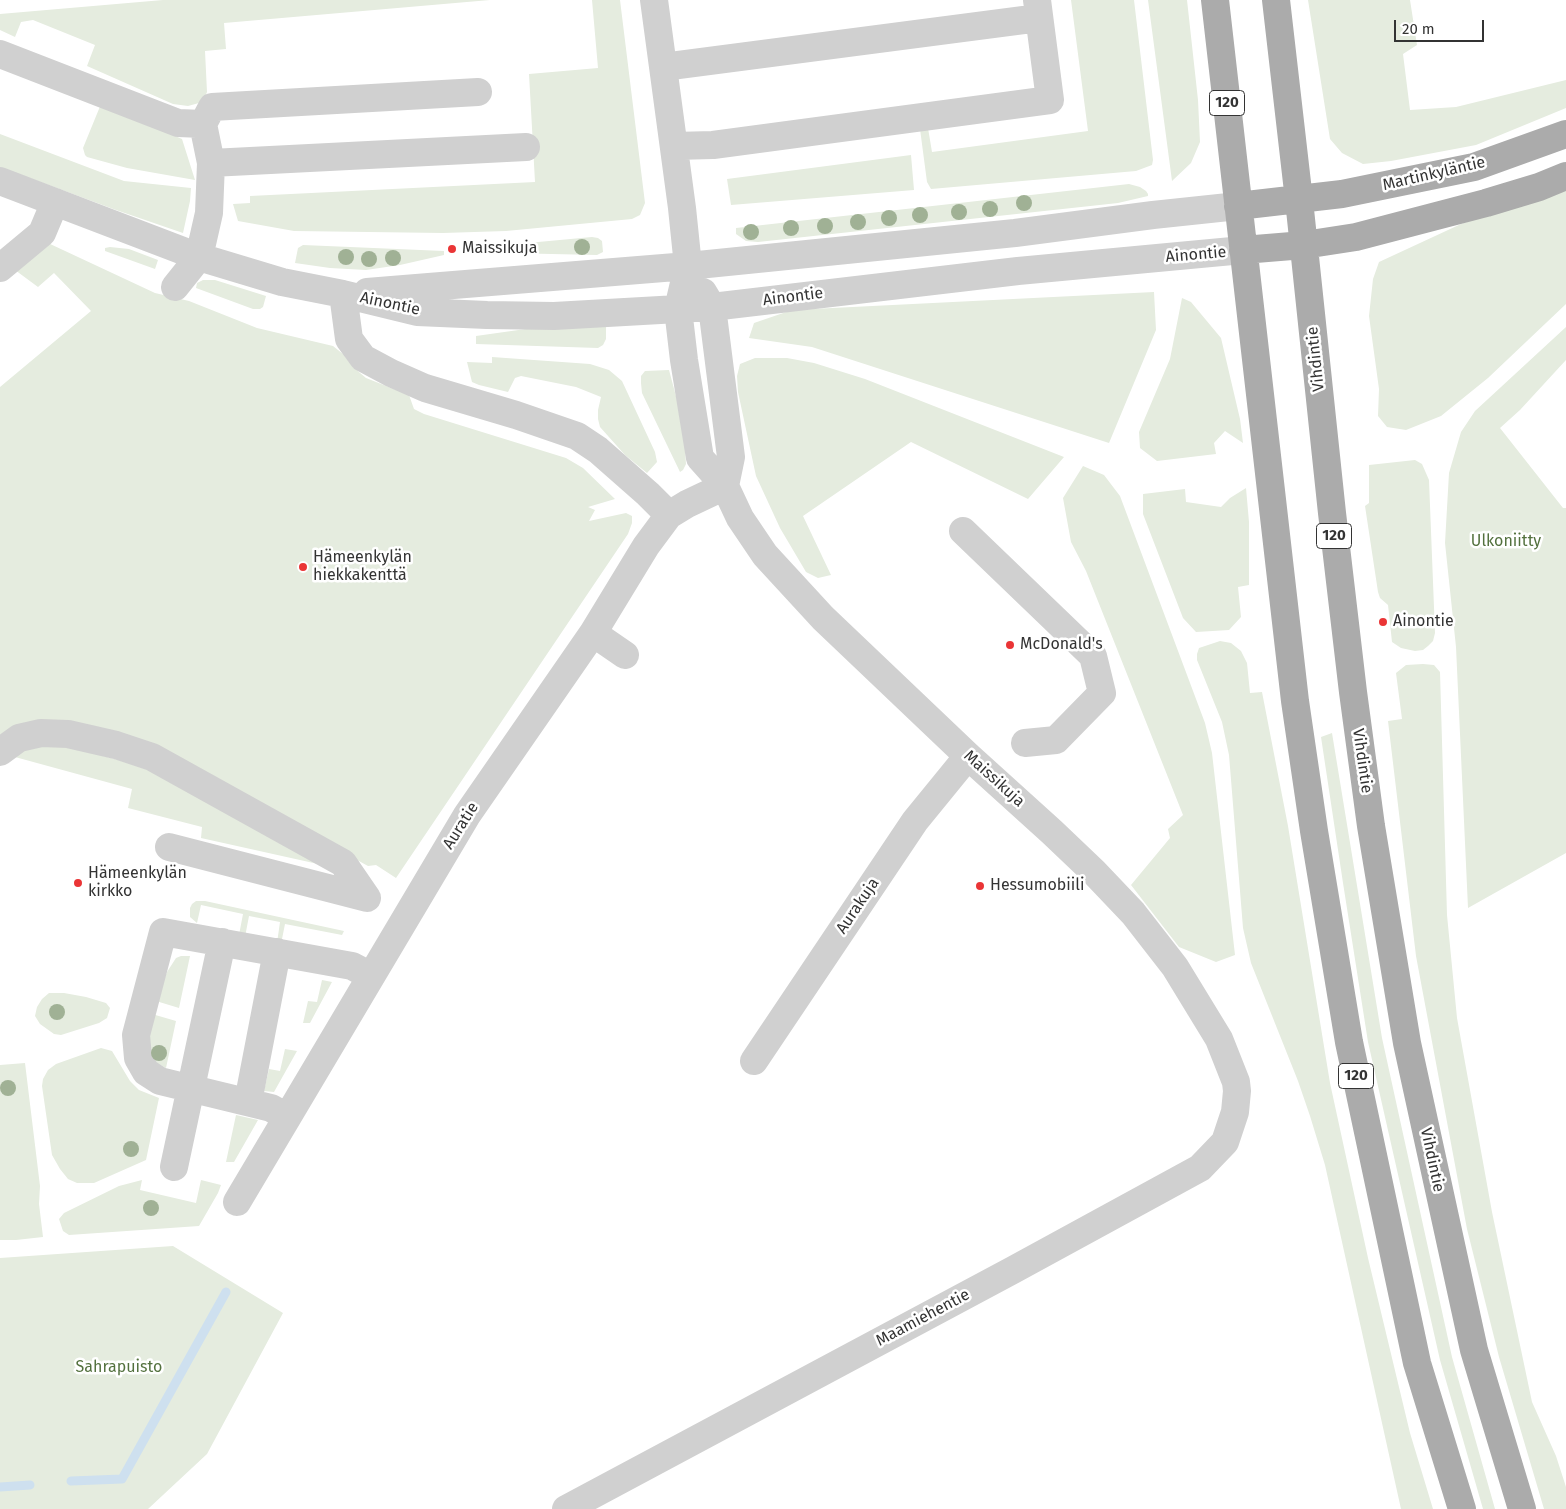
<!DOCTYPE html>
<meta charset="utf-8">
<style>
body{margin:0}
#map{position:relative;width:1566px;height:1509px;overflow:hidden;background:#fff;font-family:"Fira Sans",sans-serif}
canvas{display:block}
.scale{position:absolute;left:1394px;top:20px;width:90px;height:22px;box-sizing:border-box;border:2px solid #333;border-top:0;padding-left:6px;font-size:15px;line-height:18px;white-space:nowrap;color:#333;-webkit-text-stroke:4px #fff;paint-order:stroke}
</style>
<div id="map">
<canvas width="1566" height="1509"></canvas>
<div class="scale">20 m</div>
</div>
<script>
const ctx = document.querySelector('canvas').getContext('2d');
ctx.lineJoin = 'round';
function paint(path, color) {
  ctx.fillStyle = color;
  ctx.fill(path, 'evenodd');
}
function toPath(rows) {
  const path = new Path2D();
  for (const r of rows) {
    path.moveTo(r[0], r[1]);
    for (let i = 2; i < r.length; i += 2) path.lineTo(r[i], r[i + 1]);
  }
  return path;
}
function trace(path, color, width, dash) {
  ctx.strokeStyle = color;
  ctx.lineWidth = width;
  ctx.lineCap = dash ? 'butt' : 'round';
  ctx.setLineDash(dash || []);
  ctx.stroke(path);
}
function drawText(font, color, halo, rows, align = 'center') {
  ctx.font = font + ' "Fira Sans",sans-serif';
  ctx.lineWidth = 5;
  ctx.setLineDash([]);
  ctx.textBaseline = 'middle';
  ctx.strokeStyle = halo;
  ctx.fillStyle = color;
  for (const [text, x, y, turn = 0] of rows) {
    ctx.save();
    ctx.translate(x, y);
    ctx.rotate((+turn || 0) * Math.PI / 180);
    ctx.textAlign = isNaN(turn) ? turn : align;
    if (halo) ctx.strokeText(text, 0, 0);
    ctx.fillText(text, 0, 0);
    ctx.restore();
  }
}
const green = toPath([
 [163,0,490,0,224,23,226,49,205,51,207,92,205,97,199,103,188,106,173,104,87,66,95,45,33,20,21,22,15,37,0,30,0,14],
 [592,0,620,0,645,203,640,215,632,219,506,231,443,233,294,231,238,221,233,204,250,203,250,196,535,182,529,74,598,68],
 [1071,0,1134,0,1153,160,1152,165,1136,171,931,189,927,182,920,129,928,128,932,152,1088,131],
 [1148,0,1187,0,1198,100,1200,142,1191,163,1172,181],
 [1308,0,1410,0,1417,45,1403,54,1410,110,1456,107,1566,80,1566,108,1476,145,1391,161,1363,164,1342,153,1330,139],
 [101,104,182,139,195,180,127,168,87,157,85,155,83,148],
 [0,134,124,181,191,188,190,201,183,233,116,210,0,167],
 [911,155,914,190,731,205,727,179],
 [1129,184,1140,187,1146,191,1148,194,1148,196,1118,203,758,242,746,241,736,234,736,228],
 [1566,189,1566,304,1488,378,1441,416,1406,430,1387,427,1378,416,1379,389,1369,316,1373,279,1379,262,1461,224],
 [592,237,598,238,602,241,603,252,597,255,506,253,506,245],
 [48,243,155,293,189,301,257,328,333,346,343,354,353,367,366,378,409,395,414,409,424,414,566,458,583,468,615,499,588,507,595,510,589,521,626,513,632,516,632,523,628,534,396,878,376,865,368,866,162,753,0,735,0,387,91,311,54,273,38,287,15,270],
 [303,245,444,251,444,255,400,265,366,270,330,268,295,263,298,248],
 [110,247,129,249,158,260,155,269,105,251,105,248],
 [203,280,215,280,266,296,263,307,260,309,253,309,196,288,197,283],
 [1154,292,1156,330,1109,443,812,347,749,338,754,323,792,310],
 [1182,298,1191,302,1221,338,1240,419,1243,443,1225,431,1214,443,1216,454,1157,461,1140,448,1139,432,1170,359],
 [575,322,606,322,606,339,603,345,598,348,476,344,476,336],
 [1566,327,1566,360,1520,410,1500,428,1563,508,1566,508,1566,853,1468,908,1456,647,1445,543,1449,473,1461,432,1475,411],
 [492,357,590,364,609,370,622,381,655,452,657,462,647,473,625,455,600,427,598,419,598,410,601,397,576,387,521,376,515,378,508,392,479,385,472,382,467,362,492,363],
 [755,358,787,358,814,363,865,379,1064,457,1028,499,911,442,803,516,831,575,818,578,806,572,780,528,756,476,738,392,737,376,740,364],
 [669,370,677,400,685,449,686,464,683,470,680,472,642,393,641,383,641,376,645,371],
 [1415,460,1422,464,1429,480,1435,633,1433,641,1428,646,1423,650,1415,651,1401,648,1392,642,1388,605,1380,598,1378,592,1365,506,1369,503,1369,465],
 [1083,466,1104,475,1120,496,1205,723,1212,753,1235,955,1216,962,1179,947,1131,885,1170,838,1168,829,1183,815,1086,571,1071,542,1063,498],
 [1246,488,1249,522,1249,585,1238,587,1241,617,1229,630,1196,632,1183,618,1143,514,1143,494,1185,489,1186,502,1221,507,1230,498],
 [1220,641,1231,643,1241,651,1247,663,1250,693,1262,692,1288,826,1330,1083,1368,1258,1410,1433,1433,1509,1401,1509,1325,1165,1310,1116,1298,1081,1251,963,1243,928,1229,755,1222,722,1197,660,1197,654,1199,648],
 [1423,664,1434,665,1440,672,1447,915,1457,1018,1492,1212,1532,1402,1556,1456,1566,1487,1566,1509,1544,1509,1499,1357,1467,1229,1416,956,1388,721,1402,719,1396,673,1406,665],
 [1332,733,1382,1038,1452,1357,1495,1509,1483,1509,1440,1360,1368,1042,1343,883,1321,737],
 [47,741,175,775,327,866,201,838,202,827,128,808,132,789,15,757,20,748],
 [196,901,205,901,344,931,342,935,285,924,281,944,277,943,280,922,249,916,245,937,239,935,243,914,201,905,197,923,190,917,190,908,192,904],
 [181,956,190,956,179,1008,156,1001,167,972,176,958],
 [322,980,332,982,310,1023,303,1023,308,1001,317,1002],
 [49,993,64,993,86,997,106,1003,110,1008,107,1018,99,1023,61,1035,54,1034,40,1024,35,1016,37,1007,42,999],
 [152,1014,176,1021,166,1068,155,1062,150,1049,148,1035],
 [101,1048,112,1051,130,1081,139,1090,159,1098,146,1160,94,1183,77,1183,68,1179,60,1169,52,1155,42,1086,43,1079,48,1070,56,1064],
 [285,1049,297,1051,274,1092,264,1091,269,1069,280,1071],
 [25,1063,40,1186,39,1204,43,1237,16,1240,0,1240,0,1065],
 [236,1115,258,1120,234,1162,226,1162],
 [142,1180,140,1190,196,1203,201,1180,221,1185,218,1193,199,1226,69,1235,63,1231,59,1219,64,1213,119,1186],
 [173,1246,283,1313,207,1454,148,1509,0,1509,0,1258]
]);
const stream = toPath([
 [71,1481,122,1479,226,1292],
 [0,1487,30,1485]
]);
const minor = toPath([
 [0,54,178,123,203,124],
 [663,67,1039,18],
 [674,146,713,145,1050,100,1037,0],
 [211,163,526,147],
 [0,181,199,257,282,282,343,294,417,312,487,315,554,316,678,309,712,307,1018,271,1243,250],
 [0,268,42,233,55,202],
 [175,287,199,257,209,213,211,163,203,124,212,107,478,92],
 [367,292,688,266,1015,233,1153,215,1238,206],
 [703,292,712,307,731,457,725,486],
 [343,294,349,339,363,358,391,373,425,388,516,415,577,436,598,450,648,494,669,515],
 [963,531,1093,656,1102,693,1056,740,1025,743],
 [593,633,625,655],
 [0,752,19,738,41,733,68,734,116,745,152,757,343,863,367,898,169,847],
 [754,1061,915,821,968,756],
 [248,1102,277,952],
 [287,1117,271,1108,160,1081,146,1072,138,1058,136,1035,163,932,352,966,371,976],
 [174,1167,222,942],
 [237,1202,467,815,593,633,646,546,669,515,687,504,725,486],
 [566,1509,1013,1270,1200,1168,1225,1142,1235,1112,1237,1091,1236,1082,1219,1039,1175,967,1133,913,1094,872,1052,832,968,756,823,618,765,555,740,518,725,486,700,458,684,360,678,309,688,266,682,208,654,0]
]);
const major = toPath([
 [1215,0,1295,701,1314,831,1349,1042,1417,1363,1462,1509],
 [1276,0,1299,200,1332,513,1353,692,1371,826,1407,1043,1474,1350,1522,1509],
 [1238,206,1342,194,1474,167,1566,134],
 [1243,250,1304,245,1356,237,1486,203,1539,187,1566,176]
]);
const trees = [
 [1024,203],
 [990,209],
 [959,212],
 [920,215],
 [889,218],
 [858,222],
 [825,226],
 [791,228],
 [751,232],
 [582,247],
 [346,257],
 [393,258],
 [369,259],
 [57,1012],
 [159,1053],
 [8,1088],
 [131,1149],
 [151,1208]
];
const markers = [
 [452,249,5,"#ea3536"],
 [303,567,5,"#ea3536"],
 [1383,622,5,"#ea3536"],
 [1010,645,5,"#ea3536"],
 [78,883,5,"#ea3536"],
 [980,886,5,"#ea3536"]
];
const shields = [
 [1227,103,35],
 [1334,536,35],
 [1356,1076,35]
];
const shieldNames = [
 ["120",1227,103],
 ["120",1334,536],
 ["120",1356,1076]
];
const streetNames = [
 ["Martinkyläntie",1434,174,-13],
 ["Ainontie",1196,255,-5],
 ["Ainontie",793,297,-7],
 ["Ainontie",390,304,12],
 ["Vihdintie",1316,359,-96],
 ["Vihdintie",1362,761,82],
 ["Maissikuja",994,779,42],
 ["Auratie",461,826,-58],
 ["Aurakuja",858,906,-56],
 ["Vihdintie",1432,1160,78],
 ["Maamiehentie",923,1318,-28]
];
const poiNames = [
 ["Maissikuja",462,249],
 ["Hämeenkylän",313,558],
 ["hiekkakenttä",313,576],
 ["Ainontie",1393,622],
 ["McDonald's",1020,645],
 ["Hämeenkylän",88,874],
 ["kirkko",88,892],
 ["Hessumobiili",990,886]
];
const parkNames = [
 ["Ulkoniitty",1506,542],
 ["Sahrapuisto",119,1368]
];
paint(green, '#e5ecdf');
trace(stream, '#cee0ef', 9);
trace(minor, '#d0d0d0', 28);
trace(major, '#ababab', 28);
ctx.fillStyle = '#a0b195';
for (const [x, y] of trees) {
  ctx.beginPath();
  ctx.arc(x, y, 8, 0, 2 * Math.PI);
  ctx.fill();
}
for (const [x, y, r, color] of markers) {
  const dot = new Path2D();
  dot.arc(x, y, r, 0, 2 * Math.PI);
  ctx.fillStyle = color;
  ctx.fill(dot);
  trace(dot, '#fff', 2);
}
for (const [x, y, w] of shields) {
  const box = new Path2D();
  box.roundRect(x - w / 2, y - 12.5, w, 25, 4);
  ctx.fillStyle = '#fff';
  ctx.fill(box);
  trace(box, '#333', 1);
}
drawText('bold 15px', '#333', null, shieldNames);
drawText('16px', '#333', '#fff', streetNames);
drawText('16px', '#333', '#fff', poiNames, 'left');
drawText('16px', '#53713e', '#fff', parkNames);
</script>
